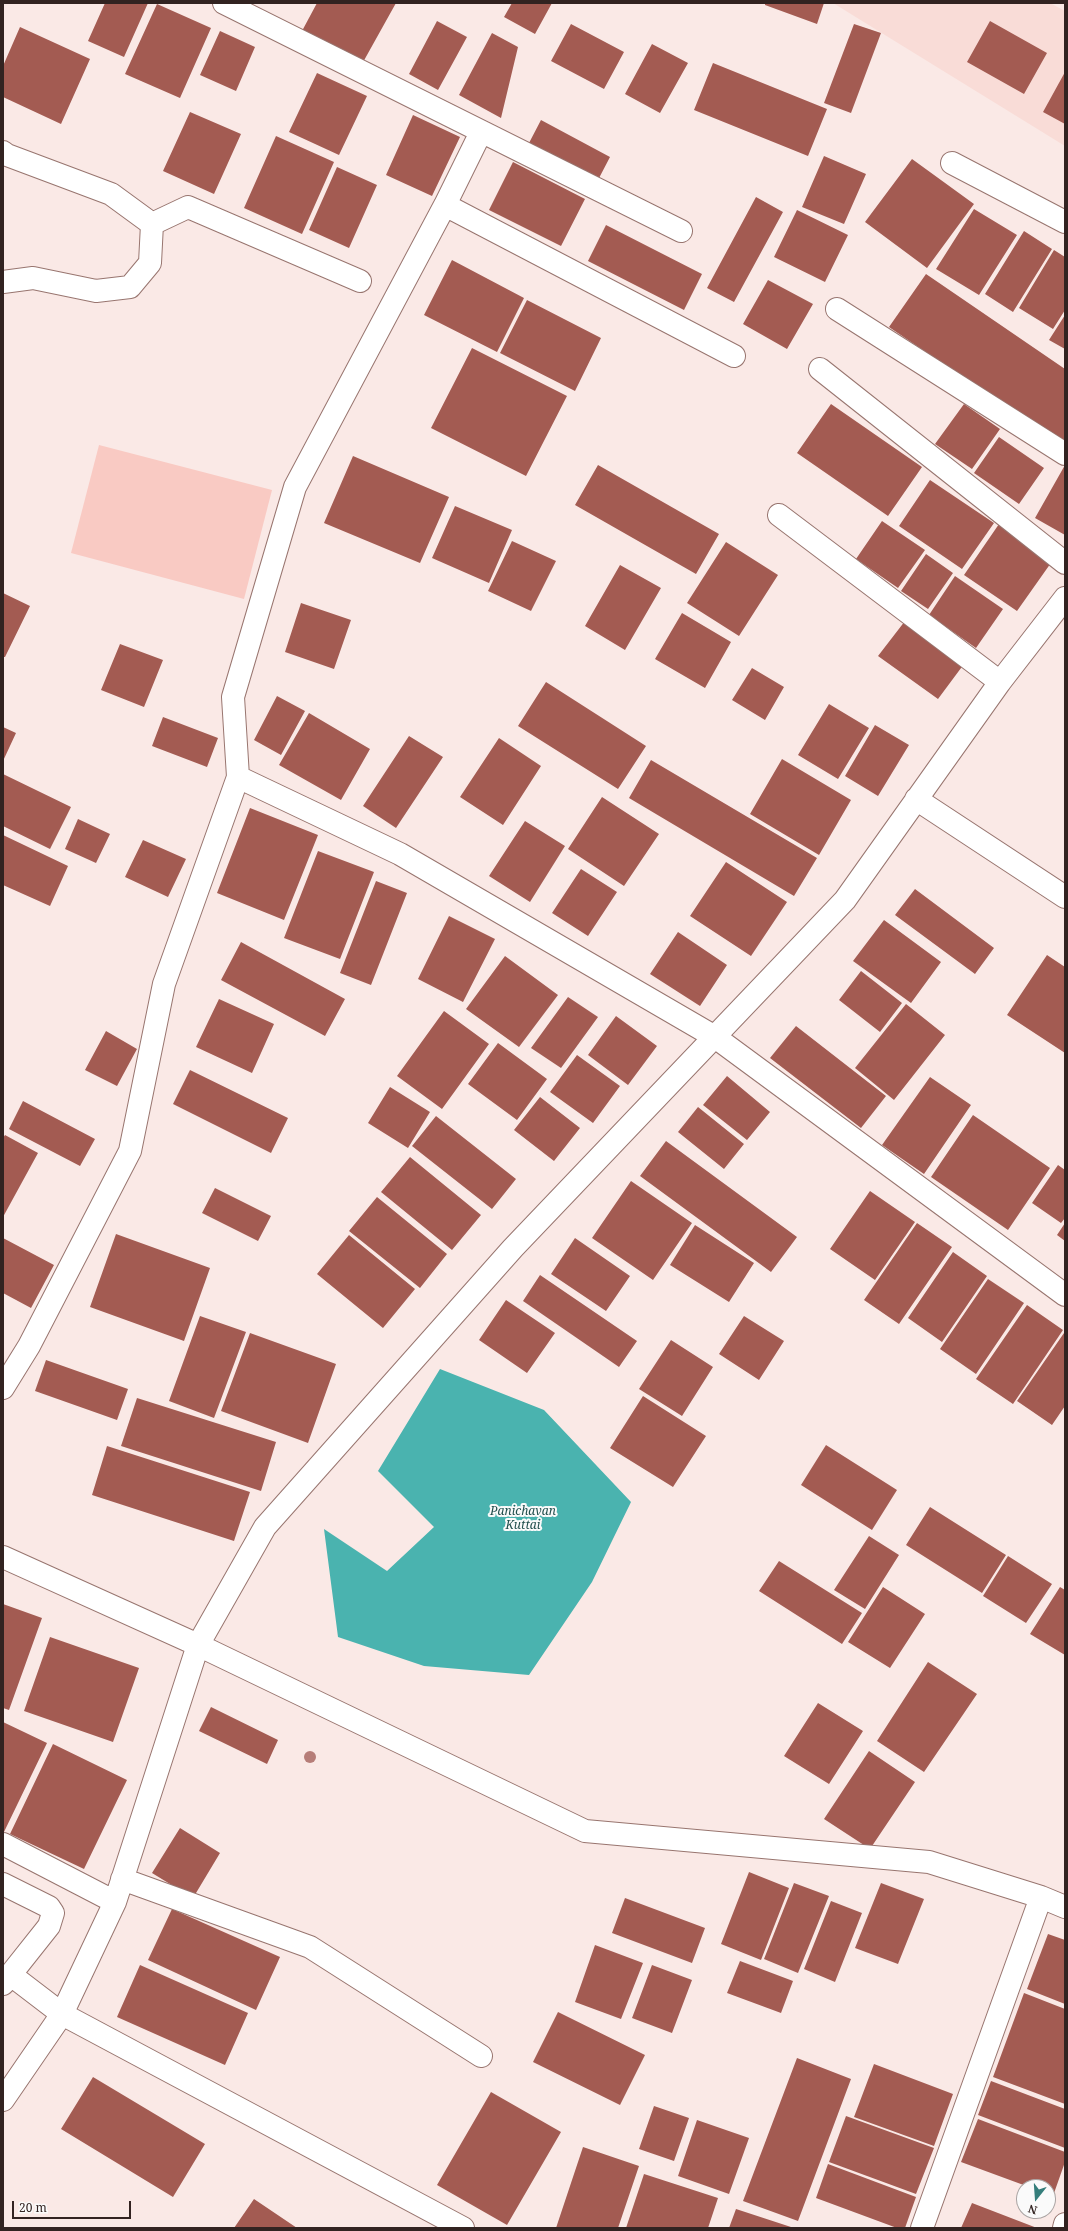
<!DOCTYPE html>
<style>
body{margin:0}
#map{position:relative;width:1068px;height:2231px;overflow:hidden;background:#fae9e6;font-family:"Noto Serif",serif}
canvas{display:block}
.frame{position:absolute;inset:0;border:4px solid #322321;pointer-events:none}
.north{position:absolute;left:1016px;top:2179px;width:40px;height:40px;box-sizing:border-box;background:#fafafa;border:1px solid #aaa4a3;border-radius:50%;rotate:197deg;font-size:11px;font-weight:700;line-height:16px;text-align:center;color:#322321}
.north::after{content:'';display:block;margin:auto;width:14px;height:18px;background:#357e7b;clip-path:polygon(50% 0,100% 100%,50% 72%,0 100%)}
.scale{position:absolute;left:12px;top:2201px;width:119px;height:18px;box-sizing:border-box;border:2px solid #322321;border-top:0;padding-left:5px;font-size:12px;line-height:14px;white-space:nowrap;color:#322321;-webkit-text-stroke:3px #fafafa;paint-order:stroke}
</style>
<div id="map">
<canvas width="1068" height="2231"></canvas>
<div class="frame"></div>
<div class="north">N</div>
<div class="scale">20 m</div>
</div>
<script>
const ctx = document.querySelector('canvas').getContext('2d');
ctx.lineJoin = 'round';
function paint(path, color) {
  ctx.fillStyle = color;
  ctx.fill(path, 'evenodd');
}
function toPath(rows) {
  const path = new Path2D();
  for (const r of rows) {
    path.moveTo(r[0], r[1]);
    for (let i = 2; i < r.length; i += 2) path.lineTo(r[i], r[i + 1]);
  }
  return path;
}
function trace(path, color, width, dash) {
  ctx.strokeStyle = color;
  ctx.lineWidth = width;
  ctx.lineCap = dash ? 'butt' : 'round';
  ctx.setLineDash(dash || []);
  ctx.stroke(path);
}
function drawText(font, color, halo, rows, align = 'center') {
  ctx.font = font + ' "Noto Serif",serif';
  ctx.lineWidth = 4;
  ctx.setLineDash([]);
  ctx.textBaseline = 'middle';
  ctx.strokeStyle = halo;
  ctx.fillStyle = color;
  for (const [text, x, y, turn = 0] of rows) {
    ctx.save();
    ctx.translate(x, y);
    ctx.rotate((+turn || 0) * Math.PI / 180);
    ctx.textAlign = isNaN(turn) ? turn : align;
    if (halo) ctx.strokeText(text, 0, 0);
    ctx.fillText(text, 0, 0);
    ctx.restore();
  }
}
const built = toPath([
 [833,3,1050,3,1065,11,1065,146]
]);
const green = toPath([
 [99,445,272,490,244,599,71,553]
]);
const water = toPath([
 [440,1369,544,1410,631,1502,592,1582,529,1675,424,1666,338,1637,324,1529,387,1571,434,1527,378,1471]
]);
const building = toPath([
 [105,3,148,3,124,57,88,41],
 [317,3,396,3,362,64,302,31],
 [512,3,552,3,535,34,504,17],
 [765,3,824,3,817,24,765,5],
 [157,4,211,28,180,98,125,74],
 [437,21,467,37,438,90,409,74],
 [990,21,1047,53,1024,94,967,62],
 [571,24,624,52,604,89,551,61],
 [854,24,881,33,851,113,824,103],
 [20,27,90,59,61,124,3,97,3,66],
 [220,31,255,47,236,91,200,75],
 [492,33,518,47,501,118,459,95],
 [652,44,688,63,660,113,625,94],
 [713,63,827,109,808,156,694,110],
 [1065,72,1065,124,1043,112],
 [317,73,367,96,339,155,289,132],
 [190,112,241,134,214,194,163,171],
 [413,115,460,137,432,196,386,175],
 [541,120,610,157,598,180,529,143],
 [276,136,334,162,302,234,244,208],
 [824,156,866,174,844,224,802,207],
 [912,159,974,204,927,268,865,222],
 [513,162,585,199,561,246,489,210],
 [337,167,377,185,349,248,309,230],
 [756,197,783,212,734,302,707,288],
 [974,209,1017,235,979,295,936,269],
 [797,210,848,235,825,282,774,257],
 [606,225,702,274,684,310,588,261],
 [1024,231,1052,249,1013,312,985,294],
 [1054,250,1065,257,1065,310,1053,329,1019,308],
 [452,260,524,298,497,352,424,315],
 [926,274,1065,369,1065,447,889,327],
 [768,280,813,304,787,349,743,324],
 [527,300,601,338,575,391,500,353],
 [1065,315,1065,349,1049,340],
 [472,348,567,396,526,476,431,428],
 [831,404,922,467,888,516,797,453],
 [964,404,1000,429,972,469,935,444],
 [999,437,1044,468,1019,504,974,473],
 [353,456,449,497,420,563,324,523],
 [598,465,719,534,696,574,575,505],
 [1065,465,1065,535,1035,518],
 [930,480,994,523,962,569,899,526],
 [455,506,512,530,489,583,432,558],
 [882,521,925,550,898,588,856,559],
 [999,524,1053,560,1017,611,964,575],
 [512,541,556,561,531,611,488,591],
 [726,542,778,575,739,636,687,603],
 [926,554,953,573,928,609,901,591],
 [620,565,661,588,625,650,585,626],
 [955,576,1003,609,976,648,929,615],
 [3,593,30,606,5,657,3,657],
 [301,603,351,620,334,669,285,652],
 [682,613,731,642,705,688,655,659],
 [905,621,964,664,938,699,878,656],
 [120,644,163,660,144,707,101,690],
 [752,668,784,687,765,720,732,700],
 [546,682,646,746,618,789,518,726],
 [277,696,305,711,281,755,254,740],
 [829,704,869,728,838,779,798,755],
 [309,713,370,749,341,800,279,765],
 [163,717,218,738,207,767,152,746],
 [875,725,909,745,878,796,845,776],
 [3,727,16,733,3,761],
 [409,736,443,757,396,828,363,806],
 [499,738,541,766,503,825,460,797],
 [782,759,851,800,819,855,750,814],
 [651,760,817,858,794,896,629,798],
 [3,774,71,807,50,849,3,826],
 [602,797,659,834,624,886,568,849],
 [250,808,318,835,284,920,217,893],
 [78,819,110,834,96,863,65,849],
 [525,821,565,846,530,902,489,876],
 [3,835,68,866,50,906,3,885],
 [143,840,186,859,168,897,125,877],
 [318,851,374,872,340,959,284,938],
 [726,862,787,902,751,956,690,916],
 [581,869,617,892,588,936,552,913],
 [376,881,407,893,371,985,340,973],
 [915,889,994,948,975,974,895,915],
 [449,916,495,939,463,1002,418,979],
 [884,920,941,962,911,1003,853,961],
 [678,932,727,965,700,1006,650,974],
 [241,942,345,999,325,1036,221,980],
 [1047,955,1065,967,1065,1053,1007,1015],
 [505,956,558,995,519,1047,466,1009],
 [861,971,902,1003,880,1032,839,1000],
 [568,997,598,1017,561,1068,531,1048],
 [219,999,274,1024,252,1073,196,1047],
 [906,1004,945,1035,894,1100,855,1068],
 [444,1011,489,1044,442,1109,397,1076],
 [616,1016,657,1046,628,1085,588,1055],
 [796,1026,886,1096,861,1128,770,1058],
 [106,1031,137,1049,117,1086,85,1070],
 [498,1043,547,1079,517,1120,468,1084],
 [577,1055,620,1086,593,1123,550,1092],
 [190,1070,288,1118,271,1153,173,1104],
 [727,1076,770,1112,747,1140,703,1105],
 [930,1077,971,1105,924,1174,882,1145],
 [390,1087,430,1112,408,1148,368,1123],
 [540,1097,580,1128,554,1161,514,1130],
 [23,1101,95,1139,80,1166,9,1129],
 [698,1107,744,1144,724,1169,678,1132],
 [973,1115,1050,1168,1008,1230,931,1177],
 [436,1116,516,1179,492,1209,412,1146],
 [5,1135,38,1153,3,1217,3,1138],
 [666,1141,797,1237,771,1272,640,1176],
 [410,1157,481,1215,452,1250,381,1192],
 [1058,1165,1065,1170,1065,1218,1061,1223,1032,1203],
 [631,1181,692,1223,653,1280,592,1238],
 [215,1188,271,1216,258,1241,202,1213],
 [870,1191,915,1222,875,1280,830,1249],
 [377,1197,447,1254,420,1288,349,1231],
 [917,1223,952,1247,899,1324,864,1300],
 [1065,1223,1065,1241,1057,1235],
 [695,1225,754,1263,729,1302,670,1265],
 [116,1234,210,1268,184,1341,90,1307],
 [349,1235,415,1289,383,1328,317,1274],
 [3,1238,54,1265,31,1308,3,1293],
 [575,1238,630,1276,606,1311,551,1274],
 [953,1252,987,1276,942,1342,908,1318],
 [540,1275,637,1341,619,1367,523,1301],
 [988,1279,1024,1303,976,1374,940,1349],
 [506,1300,555,1333,527,1373,479,1340],
 [1027,1305,1063,1330,1013,1404,976,1379],
 [200,1316,246,1332,214,1418,169,1401],
 [744,1316,784,1341,759,1380,719,1354],
 [250,1333,336,1364,308,1443,221,1411],
 [1064,1333,1065,1406,1052,1425,1017,1401],
 [671,1340,713,1367,682,1416,639,1389],
 [46,1360,128,1389,117,1420,35,1391],
 [643,1396,706,1436,673,1487,610,1448],
 [137,1398,276,1442,261,1491,121,1446],
 [826,1445,897,1490,872,1530,801,1485],
 [107,1446,250,1492,234,1541,92,1495],
 [930,1507,1006,1555,982,1593,906,1545],
 [869,1536,899,1555,865,1609,834,1590],
 [1008,1556,1052,1584,1026,1623,983,1596],
 [779,1561,862,1613,842,1644,759,1591],
 [883,1587,925,1614,890,1668,848,1642],
 [1060,1587,1065,1590,1065,1655,1030,1634],
 [3,1604,42,1618,9,1710,3,1708],
 [50,1637,139,1668,113,1742,24,1711],
 [928,1662,977,1694,924,1772,877,1741],
 [818,1703,863,1731,829,1784,784,1756],
 [211,1707,278,1740,267,1764,199,1731],
 [3,1722,47,1743,3,1834],
 [53,1744,127,1780,84,1869,10,1834],
 [869,1751,915,1782,870,1849,824,1819],
 [180,1828,220,1853,193,1898,152,1873],
 [749,1872,789,1888,761,1960,721,1944],
 [794,1883,829,1896,798,1973,764,1959],
 [881,1883,924,1899,898,1964,855,1948],
 [625,1898,705,1928,692,1963,612,1933],
 [831,1901,862,1913,835,1982,804,1969],
 [172,1909,280,1957,256,2010,148,1960],
 [1048,1934,1065,1940,1065,2004,1027,1989],
 [595,1945,643,1963,621,2019,575,2002],
 [740,1961,793,1981,781,2013,727,1993],
 [140,1965,248,2013,225,2065,117,2017],
 [652,1965,692,1980,672,2033,632,2018],
 [1024,1993,1065,2009,1065,2104,993,2077],
 [558,2012,645,2055,620,2105,533,2062],
 [797,2058,851,2079,798,2221,743,2201],
 [874,2064,953,2094,934,2146,854,2117],
 [93,2077,205,2144,173,2197,61,2129],
 [991,2081,1065,2109,1065,2148,978,2115],
 [491,2092,561,2132,507,2225,437,2185],
 [654,2106,689,2118,674,2161,639,2149],
 [846,2116,934,2148,916,2194,829,2162],
 [978,2119,1065,2152,1065,2162,1053,2196,1048,2194,1048,2187,1029,2187,961,2162],
 [697,2120,749,2138,729,2194,678,2176],
 [583,2147,639,2166,618,2228,556,2228],
 [828,2164,916,2197,905,2228,897,2228,816,2198],
 [644,2174,718,2198,708,2228,626,2228],
 [254,2199,297,2228,234,2228],
 [972,2203,1037,2228,961,2228],
 [736,2209,791,2227,790,2228,729,2228]
]);
const minor = toPath([
 [224,3,681,231],
 [3,152,7,155,111,194,152,224,150,263,130,287,96,291,33,278,3,282],
 [952,163,1065,222],
 [445,205,734,356],
 [152,224,188,207,360,281],
 [837,309,1065,454],
 [820,369,1065,563],
 [779,515,1000,682],
 [238,777,400,854,715,1037,1065,1295],
 [916,799,1065,897],
 [3,1388,29,1346,130,1151,164,984,238,777,233,697,295,487,445,205,481,132],
 [3,1557,198,1645,585,1831,929,1862,1041,1897,1065,1907],
 [3,1844,115,1902],
 [122,1879,310,1947,481,2056],
 [3,1884,49,1907,53,1913,49,1926,3,1984],
 [11,1975,62,2014,463,2228],
 [3,2100,62,2014,115,1902,198,1645,265,1527,513,1248,845,900,1000,682,1065,598],
 [922,2228,1041,1897],
 [1064,2228,1065,2224]
]);
const trees = [
 [310,1757]
];
const waterNames = [
 ["Panichavan",523,1512],
 ["Kuttai",523,1526]
];
paint(built, '#f9dcd7');
paint(green, '#f9cac3');
paint(water, '#4ab3af');
paint(building, '#a35b52');
trace(minor, '#98756f', 24);
trace(minor, '#fff', 22);
ctx.fillStyle = '#b67d78';
for (const [x, y] of trees) {
  ctx.beginPath();
  ctx.arc(x, y, 6, 0, 2 * Math.PI);
  ctx.fill();
}
drawText('italic 12px', '#214f4d', '#fafafa', waterNames);
</script>
